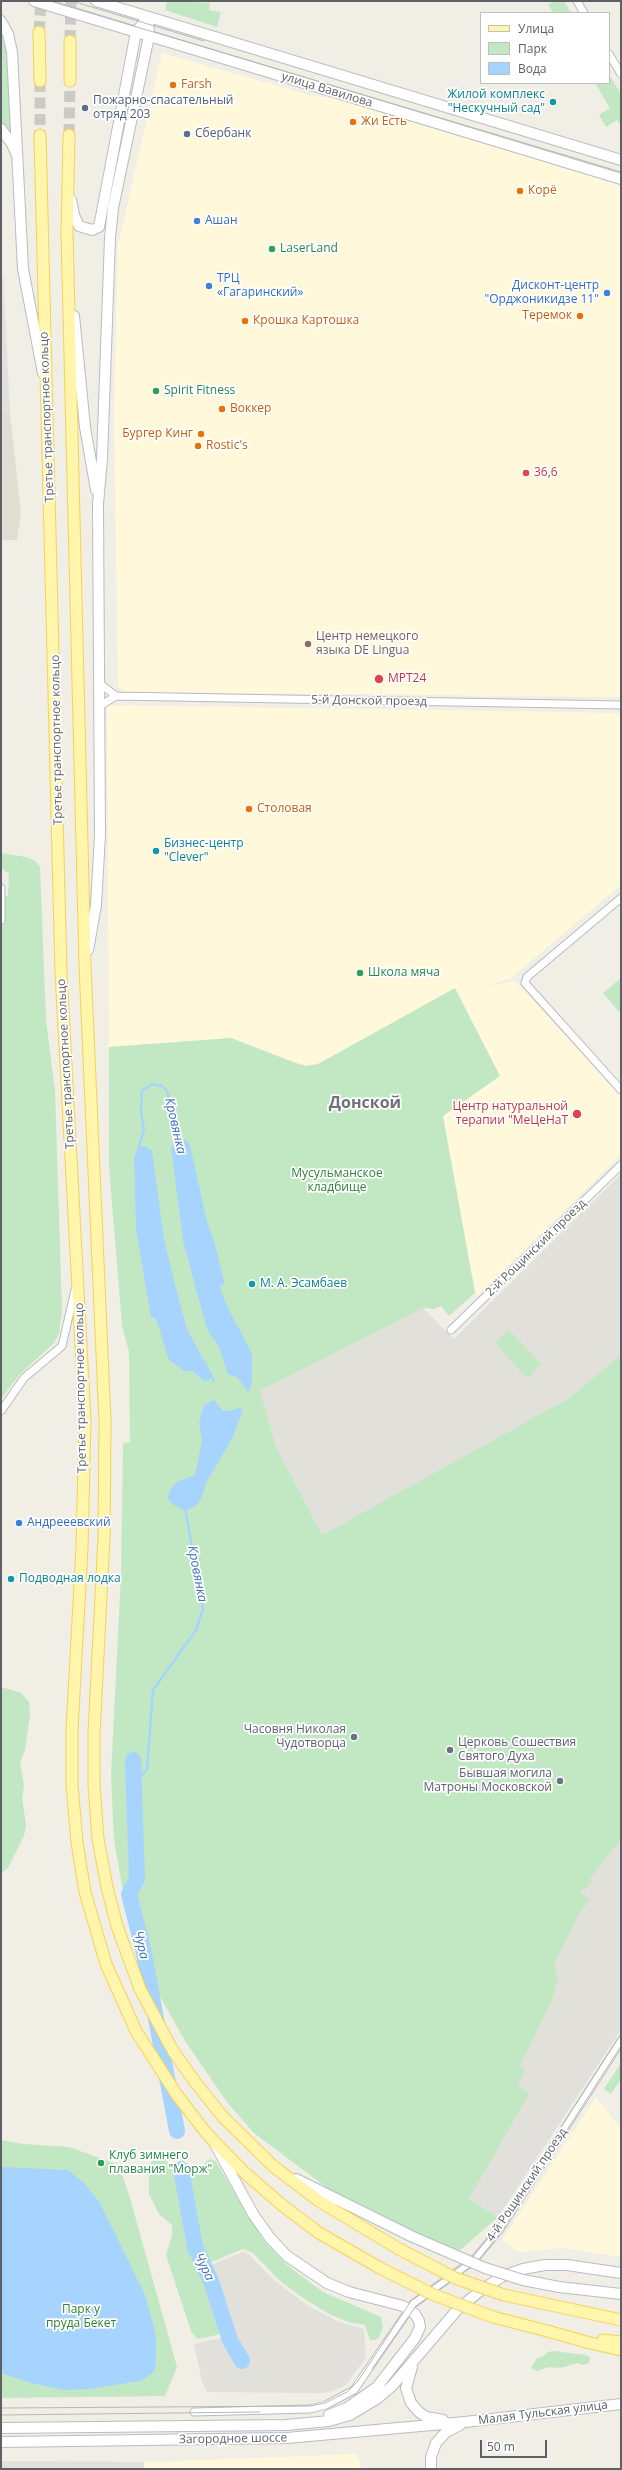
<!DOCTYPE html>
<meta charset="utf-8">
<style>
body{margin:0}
#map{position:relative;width:622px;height:2470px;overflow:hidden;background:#f0eee5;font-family:"Open Sans",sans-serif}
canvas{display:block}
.frame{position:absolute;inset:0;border:2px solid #5d6166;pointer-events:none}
.legend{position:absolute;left:480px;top:12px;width:130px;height:72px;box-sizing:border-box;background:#fff;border:1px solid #bec0c2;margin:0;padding:5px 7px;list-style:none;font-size:12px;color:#5d6166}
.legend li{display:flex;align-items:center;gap:8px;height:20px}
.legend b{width:20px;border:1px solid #bec0c2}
.scale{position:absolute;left:480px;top:2440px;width:67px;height:18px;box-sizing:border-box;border:2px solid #5d6166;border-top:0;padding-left:5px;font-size:12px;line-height:14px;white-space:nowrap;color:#5d6166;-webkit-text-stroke:3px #fff;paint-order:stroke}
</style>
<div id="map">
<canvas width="622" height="2470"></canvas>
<div class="frame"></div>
<ul class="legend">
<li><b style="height:5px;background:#fff5ab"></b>Улица</li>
<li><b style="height:11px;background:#c1e8c3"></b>Парк</li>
<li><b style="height:11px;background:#a6d4ff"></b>Вода</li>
</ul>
<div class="scale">50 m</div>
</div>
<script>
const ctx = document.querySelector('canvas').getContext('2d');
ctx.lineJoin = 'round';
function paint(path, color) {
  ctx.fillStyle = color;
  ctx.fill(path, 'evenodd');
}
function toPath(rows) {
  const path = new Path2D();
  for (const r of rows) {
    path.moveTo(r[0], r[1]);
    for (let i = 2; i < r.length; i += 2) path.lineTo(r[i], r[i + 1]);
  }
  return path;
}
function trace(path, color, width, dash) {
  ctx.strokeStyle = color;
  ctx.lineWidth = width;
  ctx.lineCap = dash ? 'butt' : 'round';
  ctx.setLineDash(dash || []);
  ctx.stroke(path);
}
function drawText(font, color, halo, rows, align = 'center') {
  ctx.font = font + ' "Open Sans",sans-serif';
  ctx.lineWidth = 3.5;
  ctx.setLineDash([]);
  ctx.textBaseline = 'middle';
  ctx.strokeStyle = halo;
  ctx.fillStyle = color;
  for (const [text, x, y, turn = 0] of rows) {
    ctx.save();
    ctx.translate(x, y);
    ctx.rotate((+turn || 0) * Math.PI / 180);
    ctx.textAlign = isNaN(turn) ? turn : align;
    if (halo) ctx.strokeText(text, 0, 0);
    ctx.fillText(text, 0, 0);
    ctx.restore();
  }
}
const commercial = toPath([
 [162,53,313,96,333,98,621,185,621,697,126,692,118,687,114,413,118,245],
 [108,705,621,713,621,885,511,978,487,986,515,981,621,1096,621,1155,477,1296,467,1259,443,1116,333,1057,318,1064,306,1066,231,1038,109,1047,107,708],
 [596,2097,618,2125,621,2124,621,2257,562,2248,520,2252,502,2240],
 [357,2454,362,2469,144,2469,144,2462]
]);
const industrial = toPath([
 [1,271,3,277,10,413,1,412],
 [621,1174,621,1355,569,1398,322,1535,276,1446,260,1391,423,1308,454,1339],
 [621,1839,621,2030,498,2217,469,2199,529,2094,517,2086,526,2070,519,2066,552,2001,558,1978,555,1964,577,1918,590,1899,580,1893,583,1889,585,1890,590,1879],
 [243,2252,247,2253,275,2281,307,2305,339,2322,364,2329,366,2357,346,2385,332,2391,323,2393,207,2392,202,2381,194,2344,234,2335,211,2265],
 [1,2461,144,2462,144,2469,1,2469]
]);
const education = toPath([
 [1,412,10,413,21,513,17,540,1,540]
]);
const green = toPath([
 [167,1,210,3,209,10,221,12,217,27,165,10],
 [554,1,564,1,571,13,553,13,548,5],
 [1,33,7,52,11,136,1,124],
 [609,74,621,94,621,126,617,120,606,127,599,115,610,108,595,83,609,83],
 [1,853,26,857,34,860,40,867,46,1020,55,1091,62,1311,59,1334,53,1344,20,1374,1,1399,1,896,8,896,9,874,1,868],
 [621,978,621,1014,603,993],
 [455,988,500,1076,443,1116,475,1293,449,1316,441,1306,435,1309,423,1308,260,1391,276,1446,322,1535,569,1398,621,1355,621,1839,590,1879,592,1881,585,1890,583,1889,580,1893,590,1899,577,1918,555,1964,558,1978,552,2001,520,2066,526,2070,518,2086,529,2094,469,2199,498,2217,458,2252,422,2237,334,2193,254,2133,227,2102,185,2041,157,1991,133,1932,122,1886,114,1839,111,1775,121,1575,123,1443,130,1442,129,1352,122,1326,109,1166,109,1047,231,1038,295,1063,306,1066,318,1064],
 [509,1330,541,1364,527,1378,495,1343],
 [1,1687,21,1693,29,1702,30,1715,25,1750,20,1762,24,1786,22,1798,26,1825,24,1836,8,1868,1,1873],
 [621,2063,621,2079,611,2094,604,2089],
 [1,2140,24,2144,69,2147,119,2165,130,2198,177,2367,165,2396,1,2398],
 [157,2156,166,2160,175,2173,183,2179,198,2174,206,2161,211,2159,216,2162,264,2241,287,2265,323,2292,381,2317,383,2327,379,2337,375,2340,370,2340,365,2325,348,2322,327,2313,300,2296,279,2280,253,2253,243,2249,209,2263,208,2268,229,2328,227,2333,197,2339,191,2331,166,2255,172,2235,172,2225,159,2214,149,2194,149,2167,153,2158],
 [554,2351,585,2355,590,2357,589,2363,583,2365,578,2363,560,2368,548,2367,537,2371,531,2368,537,2358,544,2356,548,2352]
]);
const water = toPath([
 [185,1139,190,1145,207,1222,214,1241,225,1284,220,1286,225,1302,252,1354,252,1383,248,1392,238,1378,228,1374,219,1347,207,1329,183,1241,171,1147,178,1140],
 [145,1146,152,1151,164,1239,178,1297,187,1329,212,1376,209,1380,204,1381,193,1371,184,1371,169,1360,156,1319,151,1317,136,1230,134,1158,138,1147],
 [214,1400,223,1411,229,1411,238,1408,243,1409,233,1437,206,1483,202,1497,197,1505,185,1511,175,1506,167,1498,172,1487,178,1481,195,1475,202,1441,199,1423,204,1405],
 [1,2167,68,2170,84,2183,100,2203,145,2295,152,2320,156,2337,156,2362,154,2372,141,2381,89,2389,64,2390,31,2383,1,2373]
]);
const stream = toPath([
 [138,1149,144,1130,141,1111,142,1091,152,1084,162,1086,167,1091,181,1142],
 [203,1360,214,1381],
 [134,1784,147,1769,153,1690,196,1630,203,1609,185,1508]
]);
const river = toPath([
 [133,1760,137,1879,129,1894,143,1949,177,2131],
 [181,2169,195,2247,211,2281,230,2340,242,2361]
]);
const primaryTunnel = toPath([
 [39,32,41,1],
 [70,41,71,1],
 [40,81,40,135],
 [69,135,70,81]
]);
const street = toPath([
 [577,1,584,13],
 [609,54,621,74],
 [99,683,116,696],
 [98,707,116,696,621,705],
 [1,888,1,920],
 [621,898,527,977,525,983,621,1090],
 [451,1330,621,1165],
 [1,1411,24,1378,62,1346,75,1290],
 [194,2412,310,2409,326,2405,354,2390,413,2304,474,2260,500,2229,621,2041]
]);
const secondary = toPath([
 [34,1,621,179],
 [96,1,621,160],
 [1,21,8,34,12,52,23,269,43,373],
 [1,129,12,144,16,153],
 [71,200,74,215,79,226,92,230,99,227,136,32,148,17],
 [74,316,85,427,96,490],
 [88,950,96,905,100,835,98,504,102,459,110,238,113,208,149,36,148,17],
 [216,2146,253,2214,270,2238,287,2256,327,2283,349,2292,403,2306,415,2314,419,2321,420,2327,415,2338,377,2387,347,2408,329,2415],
 [296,2179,413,2237],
 [412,2367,406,2388,411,2403,419,2412,426,2417,443,2420],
 [1,2428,286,2425,329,2421,350,2415,378,2398,392,2386,457,2310,480,2291,503,2276,523,2269,545,2265,567,2265,621,2273],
 [1,2442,287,2438,465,2422,621,2404],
 [431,2469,431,2457,436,2443,446,2432,460,2425]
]);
const primary = toPath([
 [39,32,40,81],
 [70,81,70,41],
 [40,135,61,973,85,1420,82,1548,72,1730,72,1785,77,1842,85,1892,106,1964,136,2031,177,2095,207,2134,245,2173,282,2205,319,2233,380,2268],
 [69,135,67,233,85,966,105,1421,104,1539,94,1732,94,1785,98,1839,107,1887,117,1926,140,1989,173,2051,195,2082,223,2117,273,2166,319,2201,399,2249],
 [551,2332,590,2343,621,2350],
 [603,2340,621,2342]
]);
const tram = toPath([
 [50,1,621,172],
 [72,1,204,41],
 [372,2369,416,2306,476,2263,502,2231,621,2046],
 [1,2408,310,2406,325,2403,347,2392,358,2381,411,2301,472,2258,497,2227,621,2034],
 [1,2415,260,2412]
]);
const secondaryBridge = toPath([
 [413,2237,485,2268,523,2280,559,2287,621,2294]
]);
const primaryBridge = toPath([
 [399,2249,455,2278,504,2295,621,2320],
 [380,2268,432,2294,493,2317,551,2332]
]);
const markers = [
 [173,85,4,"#e8710a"],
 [553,102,4,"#0f9aa8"],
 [85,108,4,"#5c6f8a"],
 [353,122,4,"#e8710a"],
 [187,134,4,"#5c6f8a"],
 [520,191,4,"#e8710a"],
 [197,221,4,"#3f7fe0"],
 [272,249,4,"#2e9e5b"],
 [209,286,4,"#3f7fe0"],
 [607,293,4,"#3f7fe0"],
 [580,316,4,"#e8710a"],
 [245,321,4,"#e8710a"],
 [156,391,4,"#2e9e5b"],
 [222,409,4,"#e8710a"],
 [201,434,4,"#e8710a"],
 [198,446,4,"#e8710a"],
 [526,473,4,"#e0444e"],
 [308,644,4,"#8d6e63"],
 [379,679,5,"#e0444e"],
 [249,809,4,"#e8710a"],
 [156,851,4,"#0f9aa8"],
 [360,973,4,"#2e9e5b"],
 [577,1114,5,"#e0444e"],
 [252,1284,4,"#0f9aa8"],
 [19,1523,4,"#3f7fe0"],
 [11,1579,4,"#0f9aa8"],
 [354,1737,4,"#6b7280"],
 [450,1750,4,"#6b7280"],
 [560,1781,4,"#6b7280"],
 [101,2163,4,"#2e9e5b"]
];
const foodNames = [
 ["Farsh",181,85],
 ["Жи Есть",361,122],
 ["Корё",528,191],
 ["Теремок",572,316,"right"],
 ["Крошка Картошка",253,321],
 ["Воккер",230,409],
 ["Бургер Кинг",193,434,"right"],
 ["Rostic's",206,446],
 ["Столовая",257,809]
];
const streetNames = [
 ["улица Вавилова",327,90,17],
 ["Третье транспортное кольцо",47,417,-92],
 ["5-й Донской проезд",369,701,1],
 ["Третье транспортное кольцо",57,740,-91],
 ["Третье транспортное кольцо",66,1064,-93],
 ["2-й Рощинский проезд",536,1248,-44],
 ["Третье транспортное кольцо",81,1388,-91],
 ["4-й Рощинский проезд",527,2185,-56],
 ["Малая Тульская улица",543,2413,-7],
 ["Загородное шоссе",233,2439,-1]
];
const cultureNames = [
 ["Жилой комплекс",545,95,"right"],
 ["\"Нескучный сад\"",545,109,"right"],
 ["Бизнес-центр",164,844],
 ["\"Clever\"",164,858],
 ["М. А. Эсамбаев",260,1284],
 ["Подводная лодка",19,1579]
];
const serviceNames = [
 ["Пожарно-спасательный",93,101],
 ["отряд 203",93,115],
 ["Сбербанк",195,134]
];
const shopNames = [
 ["Ашан",205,221],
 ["ТРЦ",217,279],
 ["«Гагаринский»",217,293],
 ["Дисконт-центр",599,286,"right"],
 ["\"Орджоникидзе 11\"",599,300,"right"],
 ["Андрееевский",27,1523]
];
const leisureNames = [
 ["LaserLand",280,249],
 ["Spirit Fitness",164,391],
 ["Школа мяча",368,973],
 ["Клуб зимнего",109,2156],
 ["плавания \"Морж\"",109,2170]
];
const healthNames = [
 ["36,6",534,473],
 ["МРТ24",388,679],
 ["Центр натуральной",568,1107,"right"],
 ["терапии \"МеЦеНаТ",568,1121,"right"]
];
const educationNames = [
 ["Центр немецкого",316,637],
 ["языка DE Lingua",316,651]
];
const parkNames = [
 ["Мусульманское",337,1174],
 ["кладбище",337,1188],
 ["Парк у",81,2310],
 ["пруда Бекет",81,2324]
];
const worshipNames = [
 ["Часовня Николая",346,1730],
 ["Чудотворца",346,1744],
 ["Церковь Сошествия",458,1743,"left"],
 ["Святого Духа",458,1757,"left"],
 ["Бывшая могила",552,1774],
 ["Матроны Московской",552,1788]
];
const waterNames = [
 ["Кровянка",175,1126,77],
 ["Кровянка",197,1574,79],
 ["Чура",141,1945,77],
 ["Чура",204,2267,65]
];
const districtNames = [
 ["Донской",365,1103]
];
paint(commercial, '#fff8db');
paint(industrial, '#e1e0da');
paint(education, '#e0ddd3');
paint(green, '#c1e8c3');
paint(water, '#a6d4ff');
trace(stream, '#a6d4ff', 2.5);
trace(river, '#a6d4ff', 16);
trace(primaryTunnel, '#cbcbc5', 11, [11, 5.5]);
trace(street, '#b8bbc0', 9);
trace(secondary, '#b9bcc2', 12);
trace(primary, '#f7d158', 13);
trace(street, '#fff', 7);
trace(secondary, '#fff', 10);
trace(primary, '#fff5ab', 11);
trace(tram, '#b6b7b7', 1);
trace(secondaryBridge, '#b9bcc2', 12, []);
trace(primaryBridge, '#f7d158', 13, []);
trace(secondaryBridge, '#fff', 10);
trace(primaryBridge, '#fff5ab', 11);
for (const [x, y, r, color] of markers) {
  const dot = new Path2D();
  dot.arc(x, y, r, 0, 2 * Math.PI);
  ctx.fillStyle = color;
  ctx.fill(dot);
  trace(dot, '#fff', 1.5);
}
drawText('12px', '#c56008', '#fff', foodNames, 'left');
drawText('12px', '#5d6166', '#fff', streetNames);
drawText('12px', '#0d838f', '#fff', cultureNames, 'left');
drawText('12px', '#4e5e75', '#fff', serviceNames, 'left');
drawText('12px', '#366cbe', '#fff', shopNames, 'left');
drawText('12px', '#27864d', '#fff', leisureNames, 'left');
drawText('12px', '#be3a42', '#fff', healthNames, 'left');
drawText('12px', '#785e54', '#fff', educationNames, 'left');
drawText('12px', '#308238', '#fff', parkNames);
drawText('12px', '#5b616d', '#fff', worshipNames, 'right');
drawText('italic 13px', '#3e73b6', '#fff', waterNames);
drawText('bold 16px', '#6e7378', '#fff', districtNames);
</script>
